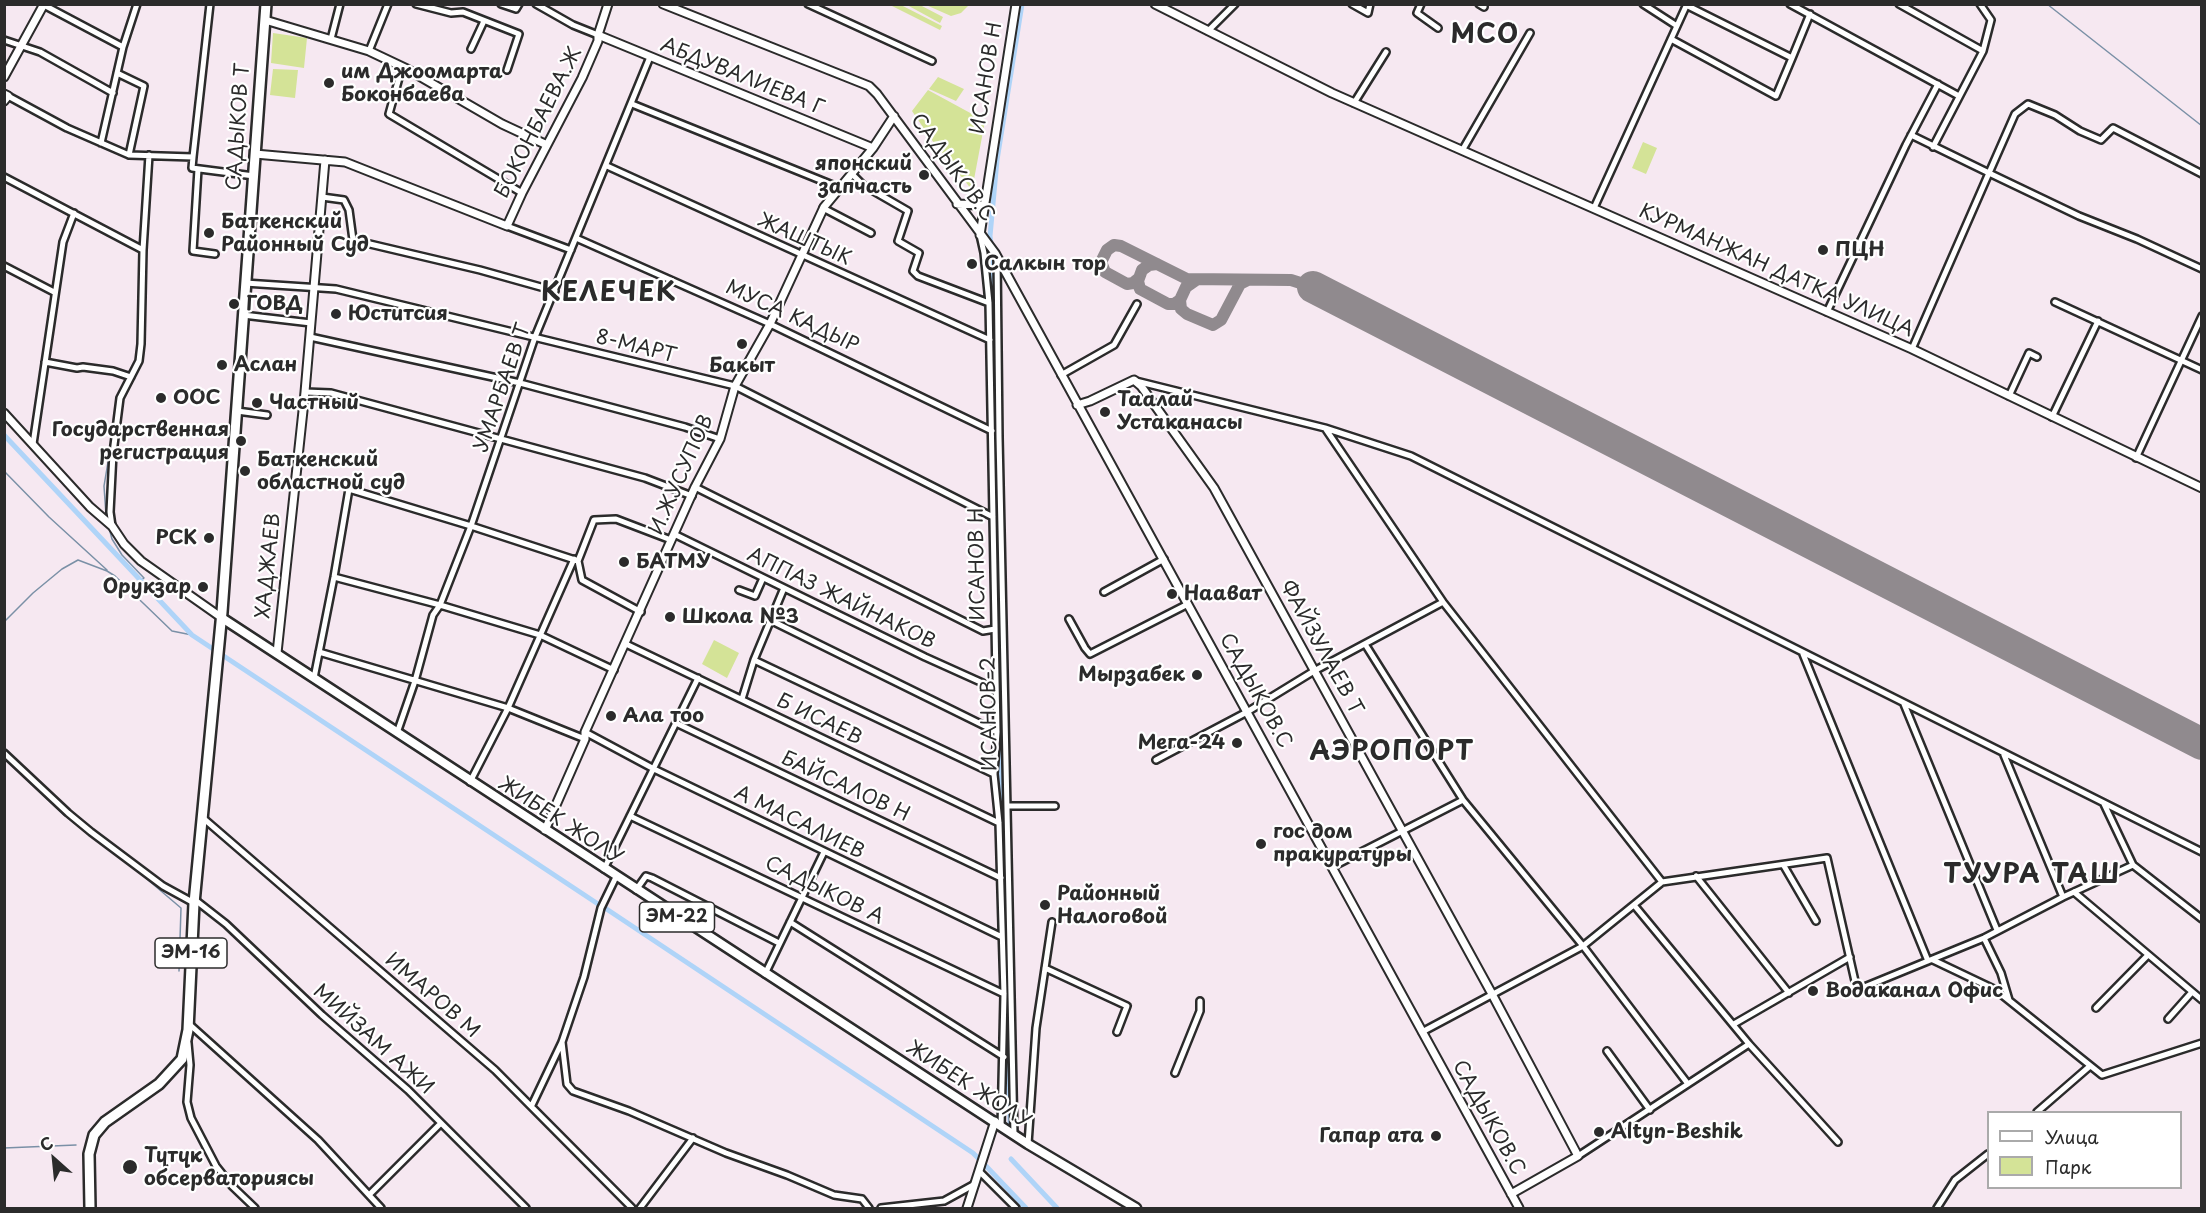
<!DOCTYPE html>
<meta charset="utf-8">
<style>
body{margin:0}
#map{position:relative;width:2206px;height:1213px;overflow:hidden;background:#f6e8f1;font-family:"Playpen Sans",sans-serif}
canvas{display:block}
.frame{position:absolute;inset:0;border:6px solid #2b2b2b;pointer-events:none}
.legend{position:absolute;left:1987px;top:1111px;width:195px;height:78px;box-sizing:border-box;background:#fff;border:2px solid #aaa;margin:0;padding:8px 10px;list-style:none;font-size:18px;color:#2b2b2b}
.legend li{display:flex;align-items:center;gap:12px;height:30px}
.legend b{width:30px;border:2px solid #aaa}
.north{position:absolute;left:24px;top:1129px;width:60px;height:60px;-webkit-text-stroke:4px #fff;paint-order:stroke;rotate:333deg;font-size:16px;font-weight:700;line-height:24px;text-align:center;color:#2b2b2b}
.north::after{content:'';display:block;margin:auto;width:21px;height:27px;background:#2b2b2b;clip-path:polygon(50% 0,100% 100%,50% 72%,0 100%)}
</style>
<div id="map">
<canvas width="2206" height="1213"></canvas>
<div class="frame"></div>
<ul class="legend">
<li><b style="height:8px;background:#fff"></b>Улица</li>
<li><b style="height:16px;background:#d4e397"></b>Парк</li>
</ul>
<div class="north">С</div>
</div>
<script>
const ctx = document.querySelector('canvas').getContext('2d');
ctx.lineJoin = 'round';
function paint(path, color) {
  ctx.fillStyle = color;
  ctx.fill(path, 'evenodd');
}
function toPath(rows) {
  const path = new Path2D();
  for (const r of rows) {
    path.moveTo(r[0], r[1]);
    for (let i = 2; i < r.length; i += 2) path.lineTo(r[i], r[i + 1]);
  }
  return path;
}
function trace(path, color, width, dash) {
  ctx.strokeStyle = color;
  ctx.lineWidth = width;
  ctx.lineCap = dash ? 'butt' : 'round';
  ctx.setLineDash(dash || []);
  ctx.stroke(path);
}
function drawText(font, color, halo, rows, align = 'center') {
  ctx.font = font + ' "Playpen Sans",sans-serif';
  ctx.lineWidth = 4.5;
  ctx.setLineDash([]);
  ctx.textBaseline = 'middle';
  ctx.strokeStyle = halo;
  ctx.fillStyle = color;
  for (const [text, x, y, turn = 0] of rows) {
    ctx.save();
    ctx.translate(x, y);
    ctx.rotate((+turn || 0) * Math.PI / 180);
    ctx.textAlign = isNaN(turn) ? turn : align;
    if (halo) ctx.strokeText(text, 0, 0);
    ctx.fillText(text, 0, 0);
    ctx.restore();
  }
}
const green = toPath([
 [890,5,901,5,942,26,940,30],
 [907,5,920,5,943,17,940,23],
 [926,5,969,5,961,13,951,16],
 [273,33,307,38,304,68,271,63],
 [273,69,298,70,295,98,270,95],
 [938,77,964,89,956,101,929,89],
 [928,90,985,121,972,190,931,139,912,111],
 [1643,142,1657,148,1646,174,1632,168],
 [714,640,739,653,727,678,702,664]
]);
const stream = toPath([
 [2047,4,2202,126],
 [4,471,49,517,107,570],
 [106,515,104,486,109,456],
 [109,528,112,539,122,555,144,578,140,581],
 [4,622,33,593,62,569,78,560,107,571,115,576,172,631,192,635],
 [4,758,64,815,141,874,181,908,179,971],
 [4,1148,76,1145]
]);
const canal = toPath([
 [4,435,192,635,598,904],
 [605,908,973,1153,979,1159],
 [1010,1125,1000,715,1001,658,993,261,990,236,997,160,1022,4],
 [1011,1159,1057,1208],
 [985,1165,1026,1208]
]);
const taxiway = toPath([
 [1157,264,1149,265,1142,270,1138,281,1140,289,1168,304,1174,304,1180,300],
 [1138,279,1133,283,1127,284,1105,272,1101,262,1107,250,1114,245,1121,246,1187,279,1291,280,1313,287],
 [1196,280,1186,287,1180,300,1181,309,1187,314,1213,325,1221,320,1240,284,1248,280]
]);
const runway = toPath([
 [1313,287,2202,744]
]);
const street = toPath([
 [42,4,123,47],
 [416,4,451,13,463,12,519,34,507,70],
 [501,4,516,9,519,4],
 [536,4,573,25,598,35],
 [808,4,932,61],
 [1352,4,1368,13,1370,4],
 [1421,4,1417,13,1438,28],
 [1479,4,1484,7],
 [1643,4,1677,26],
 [1790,4,1959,96],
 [1899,4,1983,51],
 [1686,5,1792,58,1810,14],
 [1208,31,1235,4],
 [331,39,340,4],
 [1671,39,1776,96,1792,58],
 [4,40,40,52,113,93],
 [471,49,484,21],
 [369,51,388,4],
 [402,67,389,114,522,193],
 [117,73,144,86,129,155],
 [8,96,67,128,129,155,193,157,192,168,254,176],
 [1354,103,1386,52],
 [632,104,840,188],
 [1911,135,1989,173,2015,114,2028,104,2055,115,2080,131,2101,140,2113,128,2202,174],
 [101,143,123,47,137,4],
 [1933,147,1983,51,1991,20,1980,4],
 [1463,149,1530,33],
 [193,157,210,4],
 [607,166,990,340],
 [198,169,193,251,215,254],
 [852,174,863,185,908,211,898,241,919,253,913,271,918,276,989,303],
 [4,177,143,250],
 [322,197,344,200,349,210,353,240,480,270,555,291],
 [823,208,871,233],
 [1594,208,1687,4],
 [507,226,571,250],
 [980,235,984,253,989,303,997,732,994,774,999,823,1004,994,1001,1127],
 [576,238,770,324,992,431],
 [997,257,999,437,1014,1135],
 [4,266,54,292],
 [245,283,336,289,735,386,993,517],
 [2055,302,2202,370],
 [1827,312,1906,145,1938,84],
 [243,315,311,323],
 [310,337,520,383,685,427,720,439],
 [1912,349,1989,173,2079,216,2137,239,2202,269],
 [45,362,77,368,83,367,113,371,131,377],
 [1061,375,1114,345,1137,304],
 [1136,381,1325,428,1443,602,1662,882,1827,858,1857,990,1984,938,2063,897,2133,865],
 [305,392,331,393,645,478,692,496],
 [2009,396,2029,353,2037,357],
 [237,411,267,415],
 [2052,417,2098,321],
 [1325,428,1411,456,2202,852],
 [33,444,63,242,74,213],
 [2136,458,2202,316],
 [695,487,983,631,995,629],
 [112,526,110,512,113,453,120,398,139,361,141,344,143,250,149,155],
 [674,534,925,657,996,689],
 [334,577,440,605,540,635,614,670],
 [739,590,755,596,763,578],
 [1104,592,1164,559],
 [641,612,582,580,578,561,594,520,616,519,671,540],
 [1069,619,1085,648,1090,654,1188,604],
 [770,620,997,732],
 [626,644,999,823],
 [1365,644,1463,800],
 [319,652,508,708,585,739],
 [1803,654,1928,961],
 [754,660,994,774],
 [314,678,334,577,349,489,471,526,578,561],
 [742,699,754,660,784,588],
 [1904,704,1997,930],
 [676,723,1001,878],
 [585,732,654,769,1002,937],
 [397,733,415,681,433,615,440,605,471,526,535,337,650,57],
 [4,753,68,813,91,832,163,886,194,903],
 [2004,755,2063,897],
 [1156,760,1247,712,1314,671,1443,602],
 [470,782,508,708,574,559],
 [2104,804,2133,865,2202,919],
 [1007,806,1055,806],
 [630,816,1004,994],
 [203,818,495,1070,632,1208],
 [1784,866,1816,921],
 [1332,867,1463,800,1583,946,1688,1084],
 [604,869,698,678],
 [1696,876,1789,993],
 [636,890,646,876,652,878,779,943],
 [2074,892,2202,1000],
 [194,899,226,924,322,1015,408,1090,526,1208],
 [1634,905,1749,1044,1838,1142],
 [790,922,1004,1057],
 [1984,938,2001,973,2009,1000],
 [1933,960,1996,990,2102,1075,2202,1043],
 [1045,968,1127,1006,1117,1032],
 [765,974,824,852],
 [2096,1008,2148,955],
 [2168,1019,2192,992],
 [188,1023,318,1140,381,1208],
 [1734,1024,1850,957],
 [1422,1032,1583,946,1662,882],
 [562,1042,567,1084,573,1091,629,1111,726,1153,787,1175,834,1195,862,1199,869,1208],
 [188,1043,190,1065,187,1102,191,1118,216,1166,232,1186,255,1208],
 [1607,1051,1650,1110],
 [1175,1073,1200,1011,1200,1001],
 [532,1105,562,1042,584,977,601,908,616,877],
 [2037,1112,2090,1066],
 [1028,1144,1036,1028,1052,922],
 [1578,1156,1749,1044],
 [979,1171,1016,1208],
 [369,1195,441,1123],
 [640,1208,693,1138],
 [881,1208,944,1201,975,1184],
 [1937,1208,1955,1180,1988,1154]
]);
const secondary = toPath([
 [663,4,869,86,877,94,995,253,1519,1208],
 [1155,4,1332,93,1912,349,2202,488],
 [265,20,369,51,407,69,502,124,547,145],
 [598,35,873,148],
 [4,77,44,4],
 [4,94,8,96,4,101],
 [255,154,345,162,507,226,522,193,582,78,598,41,598,35,608,4],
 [957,204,983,205],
 [980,235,1016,4],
 [1077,405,1090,401,1134,380,1141,386,1214,488,1492,994,1578,1156,1511,1194],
 [4,413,90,507,112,526,124,544,141,561,222,618],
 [277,653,305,392,325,160],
 [545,830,585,739,585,732,695,487,720,439,735,386,770,324,824,207,873,148,894,116],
 [967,1208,995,1121]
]);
const primary = toPath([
 [222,618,1028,1144,1136,1208]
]);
const highway = toPath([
 [90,1208,89,1154,94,1135,105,1122,159,1084,182,1059,188,1030,194,903,222,612,266,4]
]);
const markers = [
 [329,83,6,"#2b2b2b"],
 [924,175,6,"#2b2b2b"],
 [209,233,6,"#2b2b2b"],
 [1823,250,6,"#2b2b2b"],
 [972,264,6,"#2b2b2b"],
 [234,304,6,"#2b2b2b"],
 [336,314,6,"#2b2b2b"],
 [742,344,6,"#2b2b2b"],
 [222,365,6,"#2b2b2b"],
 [161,398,6,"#2b2b2b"],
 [257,403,6,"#2b2b2b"],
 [1105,412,6,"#2b2b2b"],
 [241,441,6,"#2b2b2b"],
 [245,471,6,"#2b2b2b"],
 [209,538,6,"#2b2b2b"],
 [624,562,6,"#2b2b2b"],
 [203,587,6,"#2b2b2b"],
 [1172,594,6,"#2b2b2b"],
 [670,617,6,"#2b2b2b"],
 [1197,675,6,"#2b2b2b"],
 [611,716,6,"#2b2b2b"],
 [1237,743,6,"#2b2b2b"],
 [1261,844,6,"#2b2b2b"],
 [1045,905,6,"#2b2b2b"],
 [1813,991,6,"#2b2b2b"],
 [1599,1132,6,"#2b2b2b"],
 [1436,1136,6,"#2b2b2b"],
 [130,1167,8,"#2b2b2b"]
];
const shields = [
 [677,917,75],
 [191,953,72]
];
const shieldNames = [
 ["ЭМ-22",677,917],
 ["ЭМ-16",191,953]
];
const poiNames = [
 ["им Джоомарта",341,72],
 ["Боконбаева",341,95],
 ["японский",912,164,"right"],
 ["запчасть",912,187,"right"],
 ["Баткенский",221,222],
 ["Районный Суд",221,245],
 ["ПЦН",1835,250],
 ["Салкын тор",984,264],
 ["ГОВД",246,304],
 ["Юститсия",348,314],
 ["Аслан",234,365],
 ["Бакыт",742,366,"center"],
 ["ООС",173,398],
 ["Таалай",1117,400],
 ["Устаканасы",1117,423],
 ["Частный",269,403],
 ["Государственная",229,430,"right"],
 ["регистрация",229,453,"right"],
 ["Баткенский",257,460],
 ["областной суд",257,483],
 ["РСК",197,538,"right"],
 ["БАТМУ",636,562],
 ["Орукзар",191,587,"right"],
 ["Наават",1184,594],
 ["Школа №3",682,617],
 ["Мырзабек",1185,675,"right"],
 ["Ала тоо",623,716],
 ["Мега-24",1225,743,"right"],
 ["гос дом",1273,832],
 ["пракуратуры",1273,855],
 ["Районный",1057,894],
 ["Налоговой",1057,917],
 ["Водаканал Офис",1825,991],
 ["Altyn-Beshik",1611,1132],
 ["Гапар ата",1424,1136,"right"],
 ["Түтүк",144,1156],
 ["обсерваториясы",144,1179]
];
const streetNames = [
 ["АБДУВАЛИЕВА Г",742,77,22],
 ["ИСАНОВ Н",987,78,-81],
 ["БОКОНБАЕВА.Ж",539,123,-63],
 ["САДЫКОВ Т",239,127,-86],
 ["САДЫКОВ.С",952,168,54],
 ["ЖАШТЫК",804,240,24],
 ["КУРМАНЖАН ДАТКА УЛИЦА",1776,271,24],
 ["МУСА КАДЫР",792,317,25],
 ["8-МАРТ",636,347,14],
 ["УМАРБАЕВ Т",503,388,-71],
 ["И.ЖУСУПОВ",682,475,-66],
 ["ИСАНОВ Н",978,564,-91],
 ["ХАДЖАЕВ",269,566,-84],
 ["АППАЗ ЖАЙНАКОВ",841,599,26],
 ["ФАЙЗУЛАЕВ Т",1321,648,61],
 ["САДЫКОВ.С",1255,691,61],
 ["ИСАНОВ-2",990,714,-91],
 ["Б ИСАЕВ",819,720,26],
 ["БАЙСАЛОВ Н",845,787,25],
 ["ЖИБЕК ЖОЛУ",560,821,33],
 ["А МАСАЛИЕВ",799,823,26],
 ["САДЫКОВ А",824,891,26],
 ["ИМАРОВ М",432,996,41],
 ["МИЙЗАМ АЖИ",373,1040,42],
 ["ЖИБЕК ЖОЛУ",968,1085,33],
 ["САДЫКОВ.С",1488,1118,61]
];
const districtNames = [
 ["МСО",1485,36],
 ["КЕЛЕЧЕК",609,294],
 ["АЭРОПОРТ",1392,753],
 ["ТУУРА ТАШ",2032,876]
];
paint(green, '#d4e397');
trace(stream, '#7a90a6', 1.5);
trace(canal, '#afd4f8', 5);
trace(taxiway, '#908a8e', 12);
trace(runway, '#908a8e', 32);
trace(street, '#2b2b2b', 10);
trace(secondary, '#2b2b2b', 11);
trace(primary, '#2b2b2b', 13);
trace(highway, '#2b2b2b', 14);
trace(street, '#fff', 5);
trace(secondary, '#fff', 7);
trace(primary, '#fff', 8);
trace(highway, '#fff', 9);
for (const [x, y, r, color] of markers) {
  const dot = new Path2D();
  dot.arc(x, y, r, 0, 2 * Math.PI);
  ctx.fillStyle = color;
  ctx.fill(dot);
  trace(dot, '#fff', 2);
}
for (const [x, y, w] of shields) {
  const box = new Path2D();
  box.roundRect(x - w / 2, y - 15, w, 30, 4.5);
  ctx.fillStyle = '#fff';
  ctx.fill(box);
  trace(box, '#2b2b2b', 1.5);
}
drawText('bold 18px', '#2b2b2b', null, shieldNames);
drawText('bold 20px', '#2b2b2b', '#fff', poiNames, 'left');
drawText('20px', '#2b2b2b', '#fff', streetNames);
ctx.letterSpacing = '1.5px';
drawText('bold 26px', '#2b2b2b', '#fff', districtNames);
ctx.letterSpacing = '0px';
</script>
